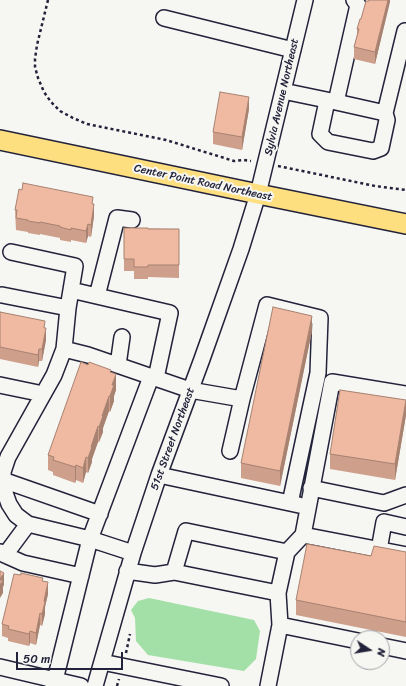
<!DOCTYPE html>
<style>
body{margin:0}
#map{position:relative;width:406px;height:686px;overflow:hidden;background:#f6f6f2;font-family:Sriracha,sans-serif}
canvas{display:block}
.north{position:absolute;left:350px;top:630px;width:40px;height:40px;box-sizing:border-box;background:#f6f6f2;border:1px solid #a1a1a9;border-radius:50%;rotate:102deg;font-size:11px;font-weight:700;line-height:16px;text-align:center;color:#22223b}
.north::after{content:'';display:block;margin:auto;width:14px;height:18px;background:#22223b;clip-path:polygon(50% 0,100% 100%,50% 72%,0 100%)}
.scale{position:absolute;left:16px;top:652px;width:107px;height:18px;box-sizing:border-box;border:2px solid #22223b;border-top:0;padding-left:5px;font-size:12px;line-height:14px;white-space:nowrap;color:#22223b;-webkit-text-stroke:3px #f6f6f2;paint-order:stroke}
</style>
<div id="map">
<canvas width="406" height="686"></canvas>
<div class="north">N</div>
<div class="scale">50 m</div>
</div>
<script>
const ctx = document.querySelector('canvas').getContext('2d');
ctx.lineJoin = 'round';
function paint(path, color) {
  ctx.fillStyle = color;
  ctx.fill(path, 'evenodd');
}
function toPath(rows) {
  const path = new Path2D();
  for (const r of rows) {
    path.moveTo(r[0], r[1]);
    for (let i = 2; i < r.length; i += 2) path.lineTo(r[i], r[i + 1]);
  }
  return path;
}
function trace(path, color, width, dash) {
  ctx.strokeStyle = color;
  ctx.lineWidth = width;
  ctx.lineCap = dash ? 'butt' : 'round';
  ctx.setLineDash(dash || []);
  ctx.stroke(path);
}
function drawText(font, color, halo, rows, align = 'center') {
  ctx.font = font + ' Sriracha,sans-serif';
  ctx.lineWidth = 4;
  ctx.setLineDash([]);
  ctx.textBaseline = 'middle';
  ctx.strokeStyle = halo;
  ctx.fillStyle = color;
  for (const [text, x, y, turn = 0] of rows) {
    ctx.save();
    ctx.translate(x, y);
    ctx.rotate((+turn || 0) * Math.PI / 180);
    ctx.textAlign = isNaN(turn) ? turn : align;
    if (halo) ctx.strokeText(text, 0, 0);
    ctx.fillText(text, 0, 0);
    ctx.restore();
  }
}
const green = toPath([
 [149,598,254,620,260,631,256,659,244,671,148,655,136,641,135,618,131,610,138,601]
]);
const path = toPath([
 [48,0,37,45,35,59,35,67,38,78,44,92,51,102,60,111,73,118,87,124,166,140,234,161,244,160,251,161],
 [278,166,375,186,406,190],
 [126,653,130,634],
 [117,686,119,679]
]);
const minor = toPath([
 [164,18,293,50],
 [283,91,336,102,358,5,354,0],
 [327,101,320,134,328,142,373,151,381,148,387,120,385,113,336,102],
 [385,113,405,31],
 [11,252,75,266,68,308,64,349,54,375,8,457,3,472,4,490,9,504,16,515,28,524,90,539,133,553],
 [71,290,170,313,156,378],
 [2,295,68,308],
 [97,296,117,218,132,220],
 [64,349,88,355,190,390,242,399,267,305,320,318,318,373,290,503],
 [118,365,122,337],
 [0,385,43,394],
 [406,394,332,382,303,535,406,555],
 [230,451,242,399],
 [159,475,299,505],
 [0,479,100,514],
 [311,488,384,503,406,495],
 [379,550,384,522,406,527],
 [0,552,5,555,23,563,81,576],
 [5,555,28,524],
 [127,571,155,575,174,572,186,531,287,552,303,535],
 [174,572,278,593,287,552],
 [280,625,358,641],
 [382,646,406,651],
 [102,662,221,686],
 [0,667,55,680,53,686],
 [81,686,55,680,90,539,151,377],
 [95,686,133,553,159,475,202,359,241,249,258,194,305,0],
 [268,686,280,625,278,593]
]);
const major = toPath([
 [0,140,258,194,406,224]
]);
const wall = toPath([
 [390,0,375,64,354,59,354,47,357,35,357,29,369,1],
 [249,109,242,150,213,144,213,132],
 [93,204,94,216,91,237,88,236,86,243,71,240,71,242,60,240,60,238,40,234,40,235,28,233,28,232,16,230,15,210],
 [124,228,179,229,179,278,148,277,148,279,134,279,134,271,124,271],
 [0,312,45,328,46,340,42,361,39,361,38,367,0,359],
 [312,331,280,486,241,478,241,463],
 [88,365,111,372,116,390,114,396,114,401,110,412,109,411,103,428,103,432,99,442,98,442,92,459,92,462,88,473,86,472,83,483,76,480,75,483,53,475,53,472,48,470,48,455],
 [406,415,395,480,330,469,330,454],
 [406,552,406,637,296,615,296,600,371,556],
 [43,581,48,594,45,607,45,614,42,626,40,625,36,645,30,643,29,646,8,641,8,638,2,636,2,624]
]);
const shadedWall = toPath([
 [388,0,390,0,390,2,375,64,375,52],
 [249,97,249,109,242,150,242,137],
 [94,204,94,216,91,237,91,225],
 [88,224,88,236,86,243,86,231],
 [312,316,312,331,280,486,280,471],
 [46,328,46,340,42,361,42,349],
 [39,349,39,361,38,367,38,355],
 [116,374,116,390,114,396,114,401,110,412,110,396,112,385],
 [109,396,109,411,103,428,103,432,99,442,99,427,102,416],
 [406,400,406,415,395,480,395,464],
 [98,426,98,442,92,459,92,462,88,473,88,458,91,447],
 [86,457,86,472,83,483,83,468],
 [76,465,76,480,75,483,75,467],
 [4,573,4,585,3,587,3,593,0,598,0,579],
 [48,582,48,594,45,607,45,614,42,626,42,614,44,601],
 [40,613,40,625,36,645,36,633],
 [30,631,30,643,29,646,29,634]
]);
const building = toPath([
 [369,0,388,0,375,52,354,47,359,29,357,29,360,19,361,19,366,1,369,1,369,0],
 [220,92,249,97,242,137,213,132,220,92],
 [23,183,93,197,92,204,94,204,91,225,88,224,86,231,71,228,71,230,60,227,60,226,40,222,40,223,28,221,28,220,16,218,17,210,15,210,19,189,22,190,23,183],
 [124,228,148,228,148,229,179,229,179,265,148,265,148,267,134,267,134,259,124,259,124,228],
 [273,307,312,316,280,471,241,463,273,307],
 [0,312,45,321,44,328,46,328,42,349,39,349,38,355,0,347,0,312],
 [81,362,88,365,89,362,111,370,110,372,116,374,112,385,114,385,110,396,109,396,102,416,103,416,99,427,98,426,91,447,92,447,88,458,86,457,83,468,76,465,75,467,53,460,54,457,48,455,81,362],
 [340,390,406,400,395,464,330,454,340,390],
 [307,544,371,556,374,546,406,552,406,622,296,600,307,544],
 [0,571,4,573,0,579,3,581,0,585,0,571],
 [21,573,43,578,42,581,48,582,44,601,45,602,42,614,40,613,36,633,30,631,29,634,8,629,9,626,2,624,14,574,21,575,21,573]
]);
const streetNames = [
 ["Sylvia Avenue Northeast",282,97,-77],
 ["Center Point Road Northeast",203,183,12],
 ["51st Street Northeast",173,439,-70]
];
paint(green, '#a3e0a7');
trace(minor, '#22223b', 18);
trace(major, '#22223b', 22);
trace(path, '#22223b', 2.5, [3, 3]);
trace(minor, '#f6f6f2', 15);
trace(major, '#fedf80', 19);
paint(wall, '#ce9f8b');
paint(shadedWall, '#a78271');
paint(building, '#efb9a2');
trace(building, '#a78271', 1);
drawText('11px', '#22223b', '#f6f6f2', streetNames);
</script>
